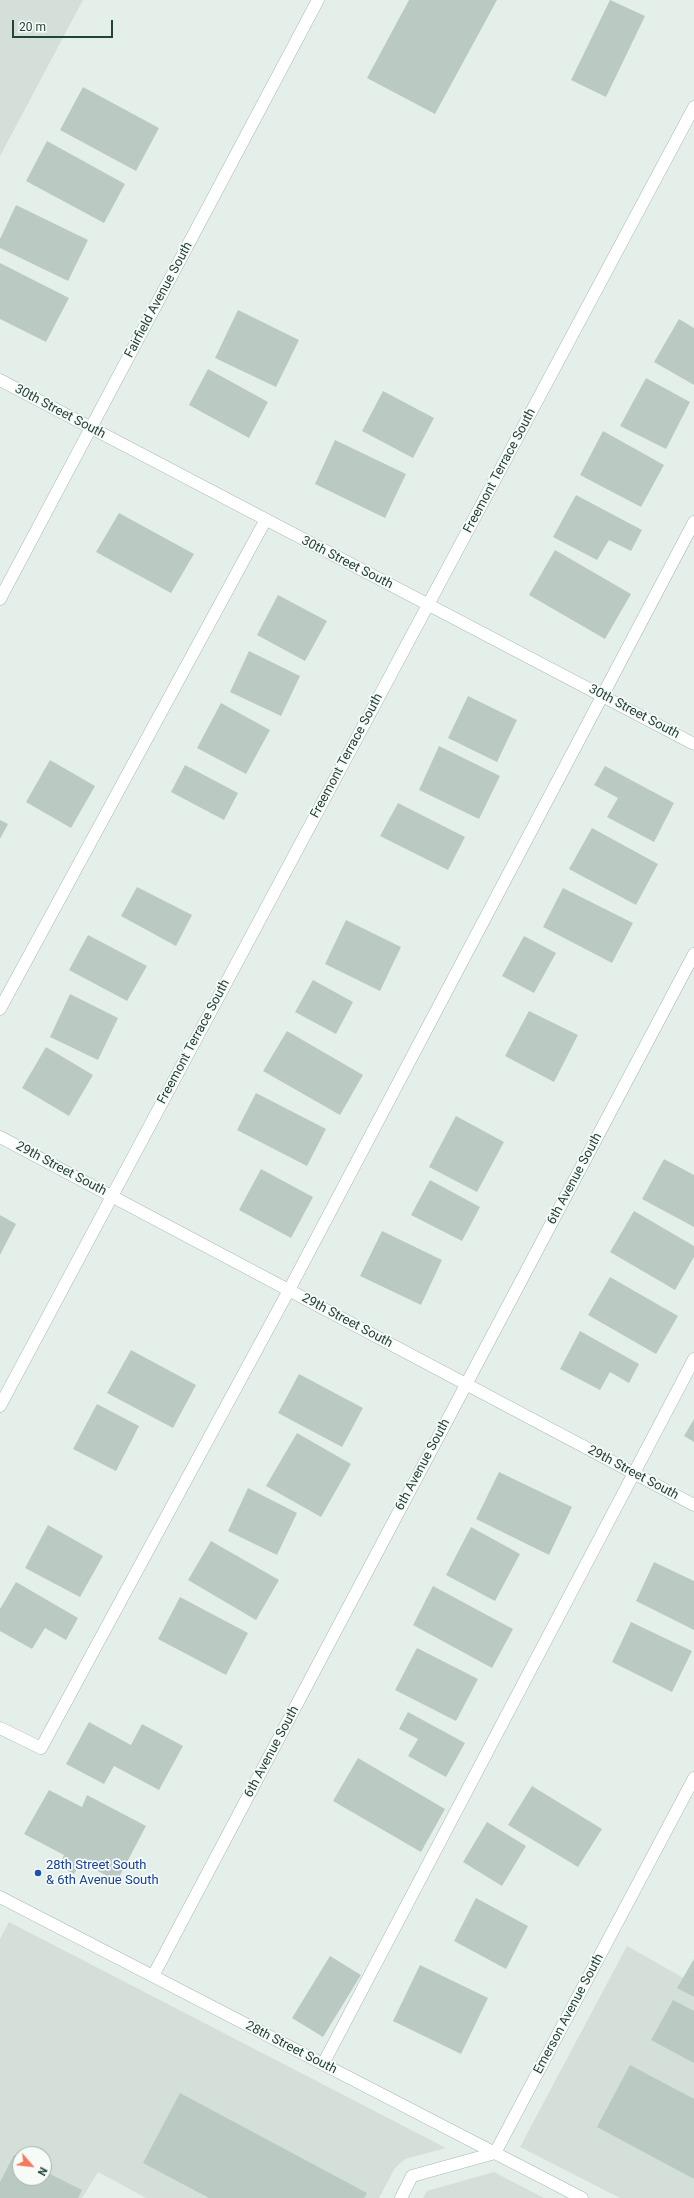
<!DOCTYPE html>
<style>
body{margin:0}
#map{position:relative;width:694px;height:2198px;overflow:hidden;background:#e5efea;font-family:Roboto,sans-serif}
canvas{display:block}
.north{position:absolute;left:12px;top:2146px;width:40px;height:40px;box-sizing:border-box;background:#f6fbf8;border:1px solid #a2b1ab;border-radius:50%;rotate:118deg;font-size:11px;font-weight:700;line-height:16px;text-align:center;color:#234238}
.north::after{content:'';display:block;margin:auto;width:14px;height:18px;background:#f7785a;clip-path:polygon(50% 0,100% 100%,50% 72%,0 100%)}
.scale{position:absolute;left:12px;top:20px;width:101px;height:18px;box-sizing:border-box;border:2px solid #234238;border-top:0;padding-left:5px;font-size:12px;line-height:14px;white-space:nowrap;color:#234238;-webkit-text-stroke:3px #f6fbf8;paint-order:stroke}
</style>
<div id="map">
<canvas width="694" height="2198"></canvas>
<div class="north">N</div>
<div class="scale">20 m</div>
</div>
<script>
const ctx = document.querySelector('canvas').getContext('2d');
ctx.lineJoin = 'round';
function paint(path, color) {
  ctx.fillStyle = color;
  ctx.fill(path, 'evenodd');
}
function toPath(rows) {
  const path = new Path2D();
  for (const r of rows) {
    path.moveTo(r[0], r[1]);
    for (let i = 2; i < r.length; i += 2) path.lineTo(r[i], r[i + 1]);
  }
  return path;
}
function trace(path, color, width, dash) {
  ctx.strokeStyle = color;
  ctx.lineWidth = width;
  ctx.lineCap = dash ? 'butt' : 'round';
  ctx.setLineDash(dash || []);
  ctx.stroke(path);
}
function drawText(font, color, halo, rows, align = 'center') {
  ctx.font = font + ' Roboto,sans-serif';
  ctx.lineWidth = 3.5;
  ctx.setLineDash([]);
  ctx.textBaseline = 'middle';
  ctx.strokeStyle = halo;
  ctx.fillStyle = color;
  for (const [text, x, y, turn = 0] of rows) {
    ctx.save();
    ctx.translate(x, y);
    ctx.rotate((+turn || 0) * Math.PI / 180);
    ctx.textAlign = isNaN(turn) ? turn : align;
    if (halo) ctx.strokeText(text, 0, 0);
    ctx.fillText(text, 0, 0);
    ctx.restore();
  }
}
const built = toPath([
 [0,0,83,0,0,156],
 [9,1922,446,2148,405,2159,395,2168,379,2198,146,2198,98,2172,82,2198,0,2198,0,1939],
 [20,2154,44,2154,44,2178,20,2178],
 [627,1946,694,1984,694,2198,620,2198,520,2147],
 [494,2172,544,2198,423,2198,427,2191]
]);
const building = toPath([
 [409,0,497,0,435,114,367,78],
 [610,0,645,16,606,97,571,80],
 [83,87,159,128,136,171,60,130],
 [47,141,125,184,104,223,26,181],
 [16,205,88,240,68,281,0,248,0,239],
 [0,263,69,298,46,342,0,319],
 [238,310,299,340,276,387,215,358],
 [679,319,694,328,694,385,654,362],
 [208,369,268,402,249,438,189,405],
 [646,378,690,402,666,449,620,426],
 [383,391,434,418,413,458,362,431],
 [603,431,664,465,641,507,580,475],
 [335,440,406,474,385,518,315,484],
 [576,495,642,530,631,551,609,540,597,560,553,537],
 [119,513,194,554,171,593,96,552],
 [555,550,631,594,605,639,529,595],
 [278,595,327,621,305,661,257,635],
 [249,651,300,676,281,716,230,692],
 [468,696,517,720,497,762,448,738],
 [221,703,270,730,246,774,197,748],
 [439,746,500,776,479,819,419,790],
 [50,760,95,786,71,828,26,802],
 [185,765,238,793,224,820,171,792],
 [605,766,674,803,654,842,607,817,618,798,594,785],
 [398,803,465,837,448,870,380,836],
 [0,820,8,824,0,839],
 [592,828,658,864,636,905,569,869],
 [137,887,192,915,176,946,121,916],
 [563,888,633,923,612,963,543,927],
 [346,920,401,947,380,991,325,964],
 [88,935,147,966,127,1001,69,970],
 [524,936,556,953,534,993,502,976],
 [313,980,353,1002,336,1034,295,1012],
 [70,994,118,1018,98,1060,50,1037],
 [529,1011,578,1035,554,1082,505,1056],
 [287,1031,363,1075,340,1115,263,1071],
 [46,1047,93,1075,69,1116,22,1088],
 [256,1093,326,1129,307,1166,237,1130],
 [456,1116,504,1142,477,1192,429,1167],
 [664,1159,694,1175,694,1227,642,1199],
 [261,1169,313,1197,291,1238,239,1210],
 [430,1180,480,1207,462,1241,411,1215],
 [634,1211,694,1246,694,1257,675,1290,610,1252],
 [0,1215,16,1224,0,1255],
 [382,1231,442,1260,421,1305,360,1276],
 [610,1277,678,1316,656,1354,588,1315],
 [580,1331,639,1364,629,1383,610,1372,600,1390,560,1369],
 [131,1350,196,1385,173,1428,107,1393],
 [299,1374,363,1408,342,1447,278,1413],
 [97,1404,139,1426,116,1471,73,1449],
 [694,1419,694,1442,684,1436],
 [297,1433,351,1464,321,1517,266,1486],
 [499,1472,572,1507,549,1555,476,1519],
 [248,1488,297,1513,277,1555,228,1531],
 [48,1525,103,1556,80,1597,25,1568],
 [471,1527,520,1554,495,1601,446,1575],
 [211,1541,279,1580,256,1620,188,1580],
 [654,1562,694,1581,694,1630,636,1601],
 [16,1582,78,1618,66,1640,45,1628,32,1649,0,1631,0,1609],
 [433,1586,513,1629,492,1668,413,1625],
 [180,1597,248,1633,226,1675,158,1639],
 [631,1622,692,1651,672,1692,612,1662],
 [417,1648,478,1679,456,1721,395,1690],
 [408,1712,465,1743,446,1777,408,1756,418,1739,399,1729],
 [89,1722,131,1745,142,1724,183,1746,159,1790,114,1766,104,1784,66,1764],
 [358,1758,445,1809,421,1852,333,1801],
 [532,1786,602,1829,578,1867,508,1825],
 [49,1790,82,1807,87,1795,146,1826,117,1881,81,1862,74,1874,59,1866,64,1855,24,1834],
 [487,1822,526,1846,502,1886,463,1862],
 [476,1898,528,1926,506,1969,454,1941],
 [330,1956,361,1975,323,2037,292,2018],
 [694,1959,694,1997,677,1988],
 [420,1965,488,1998,461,2054,393,2021],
 [673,2000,694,2011,694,2063,651,2040],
 [630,2065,694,2099,694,2179,597,2127],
 [180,2093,367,2193,364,2198,209,2198,143,2163],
 [14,2155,20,2158,20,2178,44,2178,44,2171,82,2190,78,2198,0,2198,0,2182]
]);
const minor = toPath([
 [0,380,694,744],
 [0,599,318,0],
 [0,1009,265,521],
 [0,1137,694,1505],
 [0,1406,694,107],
 [0,1728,41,1748,289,1290,694,522],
 [0,1897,582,2198],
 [153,1976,694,954],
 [323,2064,694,1359],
 [401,2198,412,2176,495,2153,694,1778]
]);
const markers = [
 [38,1873,4,"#1a4fb4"]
];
const streetNames = [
 ["Fairfield Avenue South",159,300,-62],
 ["30th Street South",60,412,28],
 ["Freemont Terrace South",500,471,-62],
 ["30th Street South",347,563,27],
 ["30th Street South",634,712,28],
 ["Freemont Terrace South",347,756,-62],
 ["Freemont Terrace South",194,1042,-62],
 ["29th Street South",61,1169,28],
 ["6th Avenue South",575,1179,-62],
 ["29th Street South",347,1321,28],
 ["6th Avenue South",423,1465,-62],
 ["29th Street South",633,1473,28],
 ["6th Avenue South",272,1752,-62],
 ["Emerson Avenue South",569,2014,-62],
 ["28th Street South",291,2048,27]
];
const transitNames = [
 ["28th Street South",46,1866],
 ["& 6th Avenue South",46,1881]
];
paint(built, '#d3dfd8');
paint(building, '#bacac2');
trace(minor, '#a7b8b1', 13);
trace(minor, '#fff', 12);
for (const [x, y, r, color] of markers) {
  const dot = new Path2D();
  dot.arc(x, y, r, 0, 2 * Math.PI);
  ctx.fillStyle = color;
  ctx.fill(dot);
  trace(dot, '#f6fbf8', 1.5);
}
drawText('13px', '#234238', '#f6fbf8', streetNames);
drawText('13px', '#164399', '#f6fbf8', transitNames, 'left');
</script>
